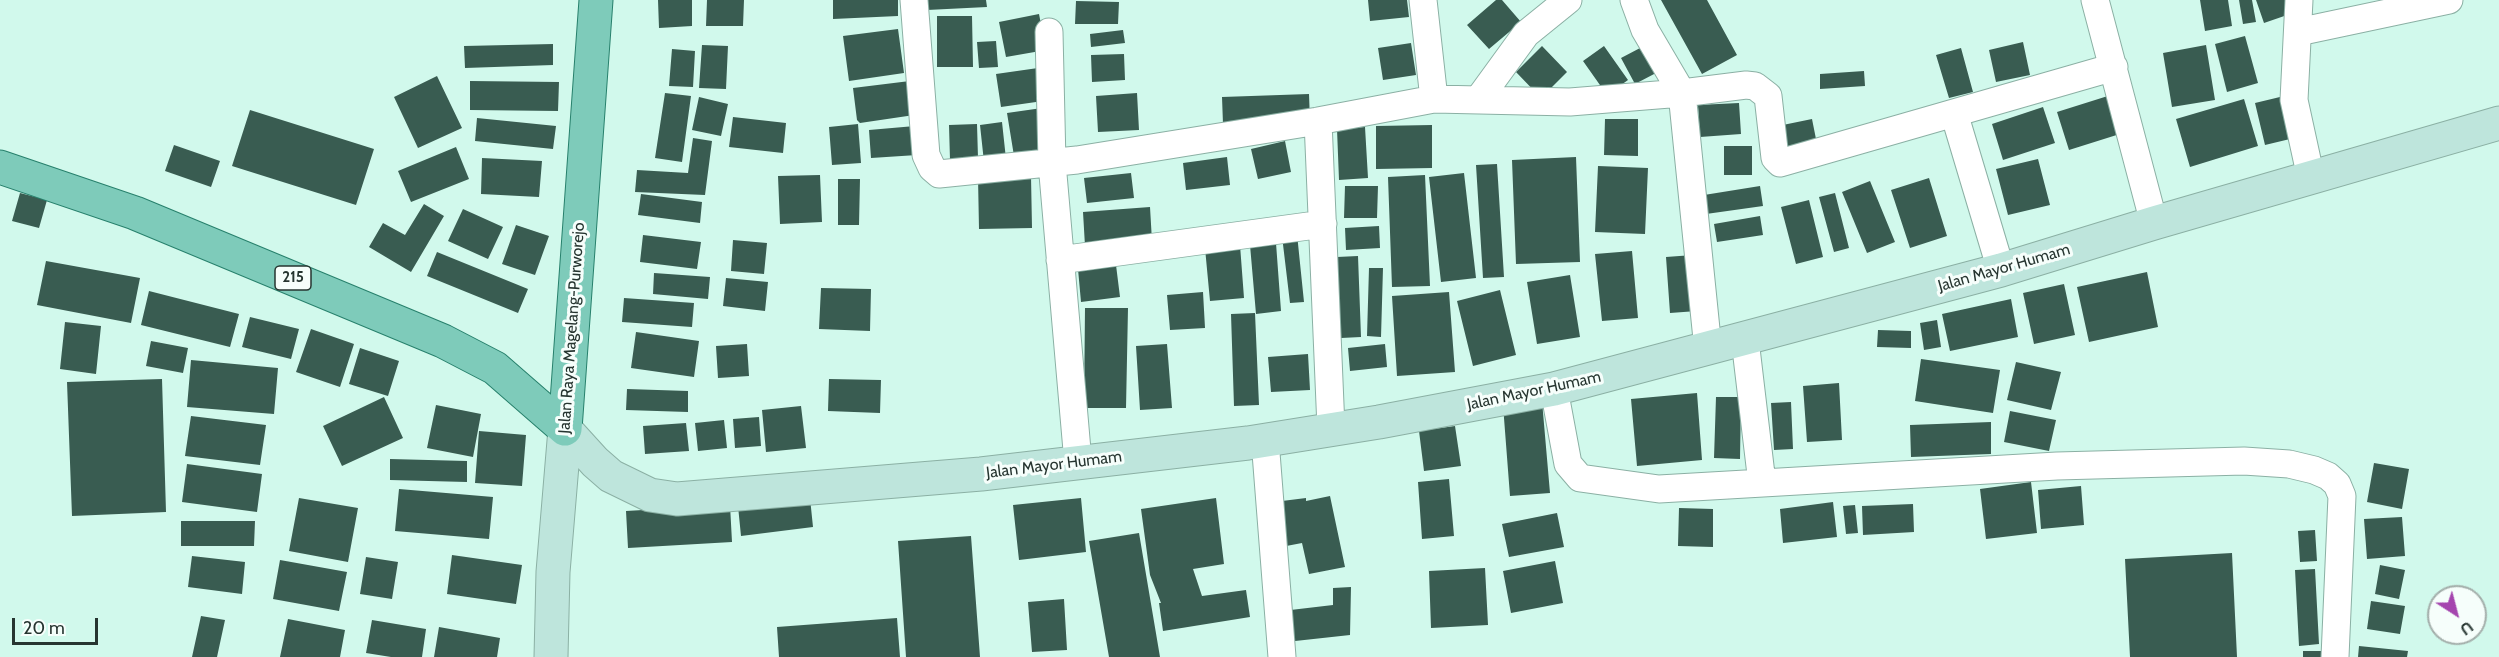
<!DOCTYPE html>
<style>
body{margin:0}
#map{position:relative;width:2499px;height:657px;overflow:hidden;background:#d1f9ec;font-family:Cabin,sans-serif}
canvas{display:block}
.north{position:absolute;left:2427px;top:585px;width:60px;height:60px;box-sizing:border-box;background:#f6fefb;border:2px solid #a3aeaa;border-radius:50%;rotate:144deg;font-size:16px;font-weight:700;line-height:24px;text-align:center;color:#263530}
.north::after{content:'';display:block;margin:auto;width:21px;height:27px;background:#a445ae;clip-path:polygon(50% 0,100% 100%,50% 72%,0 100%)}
.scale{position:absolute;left:12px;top:618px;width:86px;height:27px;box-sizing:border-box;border:3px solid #263530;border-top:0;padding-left:8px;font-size:18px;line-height:21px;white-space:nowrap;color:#263530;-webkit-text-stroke:4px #f6fefb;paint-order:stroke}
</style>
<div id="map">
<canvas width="2499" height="657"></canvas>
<div class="north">U</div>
<div class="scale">20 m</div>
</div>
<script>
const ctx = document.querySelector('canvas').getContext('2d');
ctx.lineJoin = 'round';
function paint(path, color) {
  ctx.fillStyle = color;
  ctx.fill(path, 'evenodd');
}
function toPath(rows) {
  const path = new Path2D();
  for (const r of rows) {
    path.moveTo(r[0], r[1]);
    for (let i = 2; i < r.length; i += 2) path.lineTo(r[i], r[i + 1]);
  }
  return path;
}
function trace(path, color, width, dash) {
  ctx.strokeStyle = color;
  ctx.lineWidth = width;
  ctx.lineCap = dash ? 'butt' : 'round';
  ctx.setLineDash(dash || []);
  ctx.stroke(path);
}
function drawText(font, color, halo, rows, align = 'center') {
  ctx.font = font + ' Cabin,sans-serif';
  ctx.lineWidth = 6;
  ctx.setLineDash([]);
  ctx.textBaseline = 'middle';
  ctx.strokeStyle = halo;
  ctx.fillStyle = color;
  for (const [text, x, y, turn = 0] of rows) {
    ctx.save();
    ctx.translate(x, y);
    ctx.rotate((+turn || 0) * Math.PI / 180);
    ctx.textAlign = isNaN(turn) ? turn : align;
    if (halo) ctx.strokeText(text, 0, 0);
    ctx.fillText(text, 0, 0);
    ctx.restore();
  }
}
const building = toPath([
 [658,0,692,0,692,26,659,28],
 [707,0,744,0,743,26,706,26],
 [833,0,898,0,898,16,833,19],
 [926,0,986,0,987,7,927,10],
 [1368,0,1407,0,1409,17,1370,21],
 [1496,0,1502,0,1521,22,1489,49,1467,25],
 [1661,0,1707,0,1737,55,1702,74],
 [2200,0,2228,0,2232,26,2205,31],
 [2239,0,2252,0,2256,22,2243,24],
 [2256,0,2288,0,2293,13,2264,23],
 [1076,1,1119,2,1118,24,1075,24],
 [1039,14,1046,50,1006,57,999,22],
 [937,16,972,16,973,67,937,67],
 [898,29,904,73,849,81,843,36],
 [1123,30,1125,43,1091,47,1090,34],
 [2245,36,2258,83,2227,92,2215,44],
 [996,41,998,67,979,68,977,42],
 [2023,42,2030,75,1996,82,1989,50],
 [1411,43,1416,75,1383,80,1378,48],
 [553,44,553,65,465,68,464,46],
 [702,45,728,46,726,89,699,88],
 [2206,45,2215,100,2172,107,2163,53],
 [1542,46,1567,72,1541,98,1516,72],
 [1604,46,1628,80,1607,95,1583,61],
 [1642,47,1656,73,1635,84,1621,58],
 [1961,48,1973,92,1949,98,1936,55],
 [672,49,695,51,693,87,669,86],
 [1124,54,1125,80,1092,82,1091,55],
 [1045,67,1050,100,1001,107,996,74],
 [1864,71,1865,86,1820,89,1820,74],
 [437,76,462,128,418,148,394,97],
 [918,80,921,114,860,123,857,120,853,88],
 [470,81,559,82,558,111,470,110],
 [665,93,691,96,682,162,655,158],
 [1137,93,1139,130,1098,132,1096,96],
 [1309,94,1310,121,1223,124,1222,97],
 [2111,95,2123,133,2069,150,2057,112],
 [699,97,728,104,721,136,692,130],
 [2280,97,2290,139,2265,145,2255,103],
 [2244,99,2258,146,2190,167,2176,119],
 [1739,103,1741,134,1700,137,1698,105],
 [2043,107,2055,143,2003,160,1992,124],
 [1042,108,1049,150,1014,156,1007,113],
 [250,110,374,149,356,205,232,166],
 [733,117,786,123,783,153,729,147],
 [477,118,556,126,553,149,475,141],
 [1605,119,1638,119,1638,156,1604,155],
 [1812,119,1818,149,1785,157,1778,126],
 [1002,122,1006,159,984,162,980,125],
 [858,124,861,163,832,165,829,127],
 [977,124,978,158,950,160,949,125],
 [1432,125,1432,168,1376,169,1376,126],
 [915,126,917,155,871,158,869,130],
 [1365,127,1368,178,1339,180,1337,129],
 [693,138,712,141,705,195,635,192,637,170,688,173],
 [1285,141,1291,172,1258,179,1251,149],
 [174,145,220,161,211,187,165,171],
 [1724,146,1752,146,1752,175,1724,175],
 [456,147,469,179,411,202,398,171],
 [1227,157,1230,185,1186,190,1183,163],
 [1576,157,1580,262,1516,264,1512,160],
 [482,158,542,161,539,197,481,194],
 [2038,159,2050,205,2008,215,1996,169],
 [1497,164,1504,277,1483,278,1476,165],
 [1598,166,1648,168,1645,234,1595,232],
 [1131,173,1134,198,1087,203,1084,178],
 [1464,173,1476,278,1441,282,1429,177],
 [820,175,822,222,780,224,778,176],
 [1425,175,1430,286,1392,287,1388,177],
 [1031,176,1032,228,979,229,978,177],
 [1929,178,1947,236,1910,248,1891,190],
 [838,179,860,179,859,225,838,225],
 [1870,181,1895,242,1867,253,1842,192],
 [1345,186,1378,186,1377,218,1344,218],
 [1760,186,1763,206,1706,214,1704,195],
 [20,193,47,200,39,228,12,221],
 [1835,193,1849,248,1834,252,1819,197],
 [641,194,702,202,700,223,638,215],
 [1809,200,1823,257,1796,264,1781,207],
 [424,204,444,216,411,272,369,247,383,223,405,235],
 [1150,207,1152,241,1085,246,1083,212],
 [463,209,503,227,488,259,448,241],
 [1760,216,1763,235,1717,242,1714,224],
 [516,225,549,236,535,275,502,264],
 [1379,226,1380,248,1346,250,1345,228],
 [1297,234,1304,302,1290,303,1282,236],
 [643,235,701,242,697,269,640,262],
 [733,240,767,243,764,274,731,271],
 [1276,243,1281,311,1256,314,1250,245],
 [1240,245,1244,298,1210,301,1205,248],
 [1632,251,1638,318,1602,321,1595,254],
 [437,252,528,289,518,313,427,276],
 [1693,255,1697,311,1670,313,1666,257],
 [1358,256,1361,337,1341,338,1337,257],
 [46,261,140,278,131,323,37,305],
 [1116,265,1120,297,1081,302,1078,269],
 [1369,268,1383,268,1381,337,1367,336],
 [2147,272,2158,327,2089,342,2077,287],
 [654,273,710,277,708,299,653,294],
 [1570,275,1580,337,1537,344,1527,282],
 [726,278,768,282,765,311,723,306],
 [2064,284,2075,335,2034,344,2023,293],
 [821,288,871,289,870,331,819,329],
 [1500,290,1516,355,1473,366,1457,301],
 [149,291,239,314,230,347,141,325],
 [1203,292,1205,328,1170,330,1167,295],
 [1449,292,1455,372,1397,376,1392,296],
 [624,298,694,303,692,327,622,322],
 [2011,299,2018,337,1950,351,1942,314],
 [1085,308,1128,308,1126,408,1084,408],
 [1255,313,1259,405,1234,406,1231,314],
 [250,317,299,329,291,359,242,347],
 [1937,320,1941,347,1924,350,1920,323],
 [65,322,101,326,96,374,60,369],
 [311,329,354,344,340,387,296,372],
 [1878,330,1911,331,1911,348,1877,347],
 [636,332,699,341,694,377,631,368],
 [151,341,188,348,183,373,146,366],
 [747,344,749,376,718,378,716,346],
 [1167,344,1172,408,1140,410,1136,346],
 [1385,344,1387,367,1350,371,1348,348],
 [360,348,399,361,388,396,349,384],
 [1308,354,1310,390,1271,392,1268,357],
 [1921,359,2000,370,1993,413,1915,401],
 [191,360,278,368,274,414,187,407],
 [2016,362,2061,372,2051,410,2007,400],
 [162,379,166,512,72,516,67,382],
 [829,379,881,380,880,413,828,411],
 [1839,383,1842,440,1807,442,1803,386],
 [627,389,688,391,688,412,626,410],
 [1697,393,1702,460,1637,466,1631,399],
 [384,397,403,438,342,466,323,426],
 [1716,397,1741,397,1740,459,1714,458],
 [1542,401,1550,493,1510,496,1503,405],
 [1791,402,1793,449,1774,450,1771,403],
 [436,405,481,414,473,457,427,448],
 [801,406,806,448,766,452,762,410],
 [2010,411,2056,420,2049,451,2004,442],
 [191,416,266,425,260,465,185,456],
 [759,417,761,446,735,448,733,419],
 [724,420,727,448,698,451,695,423],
 [1991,422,1991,454,1911,457,1910,425],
 [686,423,689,451,645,454,643,426],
 [1455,426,1461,466,1424,471,1419,431],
 [479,431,526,435,522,486,475,483],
 [390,459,467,461,467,482,390,480],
 [2374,463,2409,469,2402,509,2367,502],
 [187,464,262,474,257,512,182,502],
 [1449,479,1454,536,1422,539,1418,482],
 [2031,482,2037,533,1986,539,1980,489],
 [2081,486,2084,525,2041,529,2038,490],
 [399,489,493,497,489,539,395,531],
 [1330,496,1345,567,1309,574,1302,543,1281,547,1274,502,1306,498,1306,501],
 [299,498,358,508,348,562,289,551],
 [810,498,813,527,741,536,738,506],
 [1081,498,1086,552,1019,560,1013,505],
 [1216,498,1224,564,1193,569,1202,596,1246,590,1250,617,1163,631,1159,603,1161,603,1150,575,1141,509],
 [1833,502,1837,537,1783,543,1780,509],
 [1913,504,1914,532,1863,535,1862,506],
 [730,505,732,542,628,548,626,511],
 [1855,505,1858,533,1846,534,1843,506],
 [1679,508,1713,509,1713,547,1678,546],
 [1557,513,1564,547,1509,557,1502,524],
 [2402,517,2405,556,2367,559,2364,519],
 [181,521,255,521,254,546,181,546],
 [2315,530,2317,561,2300,562,2298,531],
 [1139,533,1160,657,1109,657,1089,541],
 [971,536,980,657,906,657,898,541],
 [2232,553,2237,657,2130,657,2125,559],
 [452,555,522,565,516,604,447,594],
 [192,556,245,562,242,594,188,587],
 [366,557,398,562,392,599,360,594],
 [280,560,347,572,339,611,273,599],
 [1555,561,1563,603,1511,613,1503,571],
 [2380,565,2405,570,2399,599,2375,594],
 [1485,568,1488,625,1431,628,1429,571],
 [2315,569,2319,644,2299,646,2295,570],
 [1351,587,1350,635,1286,642,1282,611,1333,605,1333,588],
 [1064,599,1067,650,1032,652,1028,602],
 [2371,601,2405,606,2400,634,2367,629],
 [201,616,225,620,217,657,192,657],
 [897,618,900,657,779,657,777,627],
 [288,619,345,630,340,657,280,657],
 [372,620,426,629,422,657,391,657,366,653],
 [439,627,500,638,497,657,434,657],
 [2359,646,2408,651,2407,657,2358,657],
 [2303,651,2322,651,2322,657,2303,657]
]);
const street = toPath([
 [914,0,926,155,932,168,939,174,1077,160,1318,121,1434,99,1570,102,1682,93,1746,85,1755,86,1768,96,1775,158,1780,163,2114,67],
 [1423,0,1434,99],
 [1634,0,1645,30,1682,93,1708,349],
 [2095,0,2154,223],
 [2299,0,2294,100,2311,178],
 [1049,32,1052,163,1078,462],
 [2298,32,2449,0],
 [1478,100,1526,34,1568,0],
 [1954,113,2001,270],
 [1318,121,1331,428],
 [1060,260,1323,224],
 [1745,340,1762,483],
 [1554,389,1568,464,1580,478,1659,489,2057,466,2244,461,2289,464,2314,470,2328,476,2337,484,2342,496,2335,657],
 [1265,440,1282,657]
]);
const secondary = toPath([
 [565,429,595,462,611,476,650,495,677,499,981,474,1248,443,1379,422,1554,389,2001,270,2154,223,2499,123],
 [551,657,553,572,565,429]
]);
const primary = toPath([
 [0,167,135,213,443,341,495,368,565,429],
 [565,429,596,0]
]);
const shields = [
 [293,278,36]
];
const shieldNames = [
 ["215",293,278]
];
const streetNames = [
 ["Jalan Mayor Humam",2004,268,-16],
 ["Jalan Raya Magelang-Purworejo",572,328,-86],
 ["Jalan Mayor Humam",1534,391,-12],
 ["Jalan Mayor Humam",1054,465,-7]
];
paint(building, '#395c51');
trace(street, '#8bb0a4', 29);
trace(secondary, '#8bb0a4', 35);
trace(primary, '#27806c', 35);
trace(street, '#fff', 27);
trace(secondary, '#bee5dc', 33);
trace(primary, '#7ecbba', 33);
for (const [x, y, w] of shields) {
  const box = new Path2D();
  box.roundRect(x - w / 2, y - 12, w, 24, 4.5);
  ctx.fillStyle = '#f6fefb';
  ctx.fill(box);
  trace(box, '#263530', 1.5);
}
drawText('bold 15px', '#263530', null, shieldNames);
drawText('16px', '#263530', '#f6fefb', streetNames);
</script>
